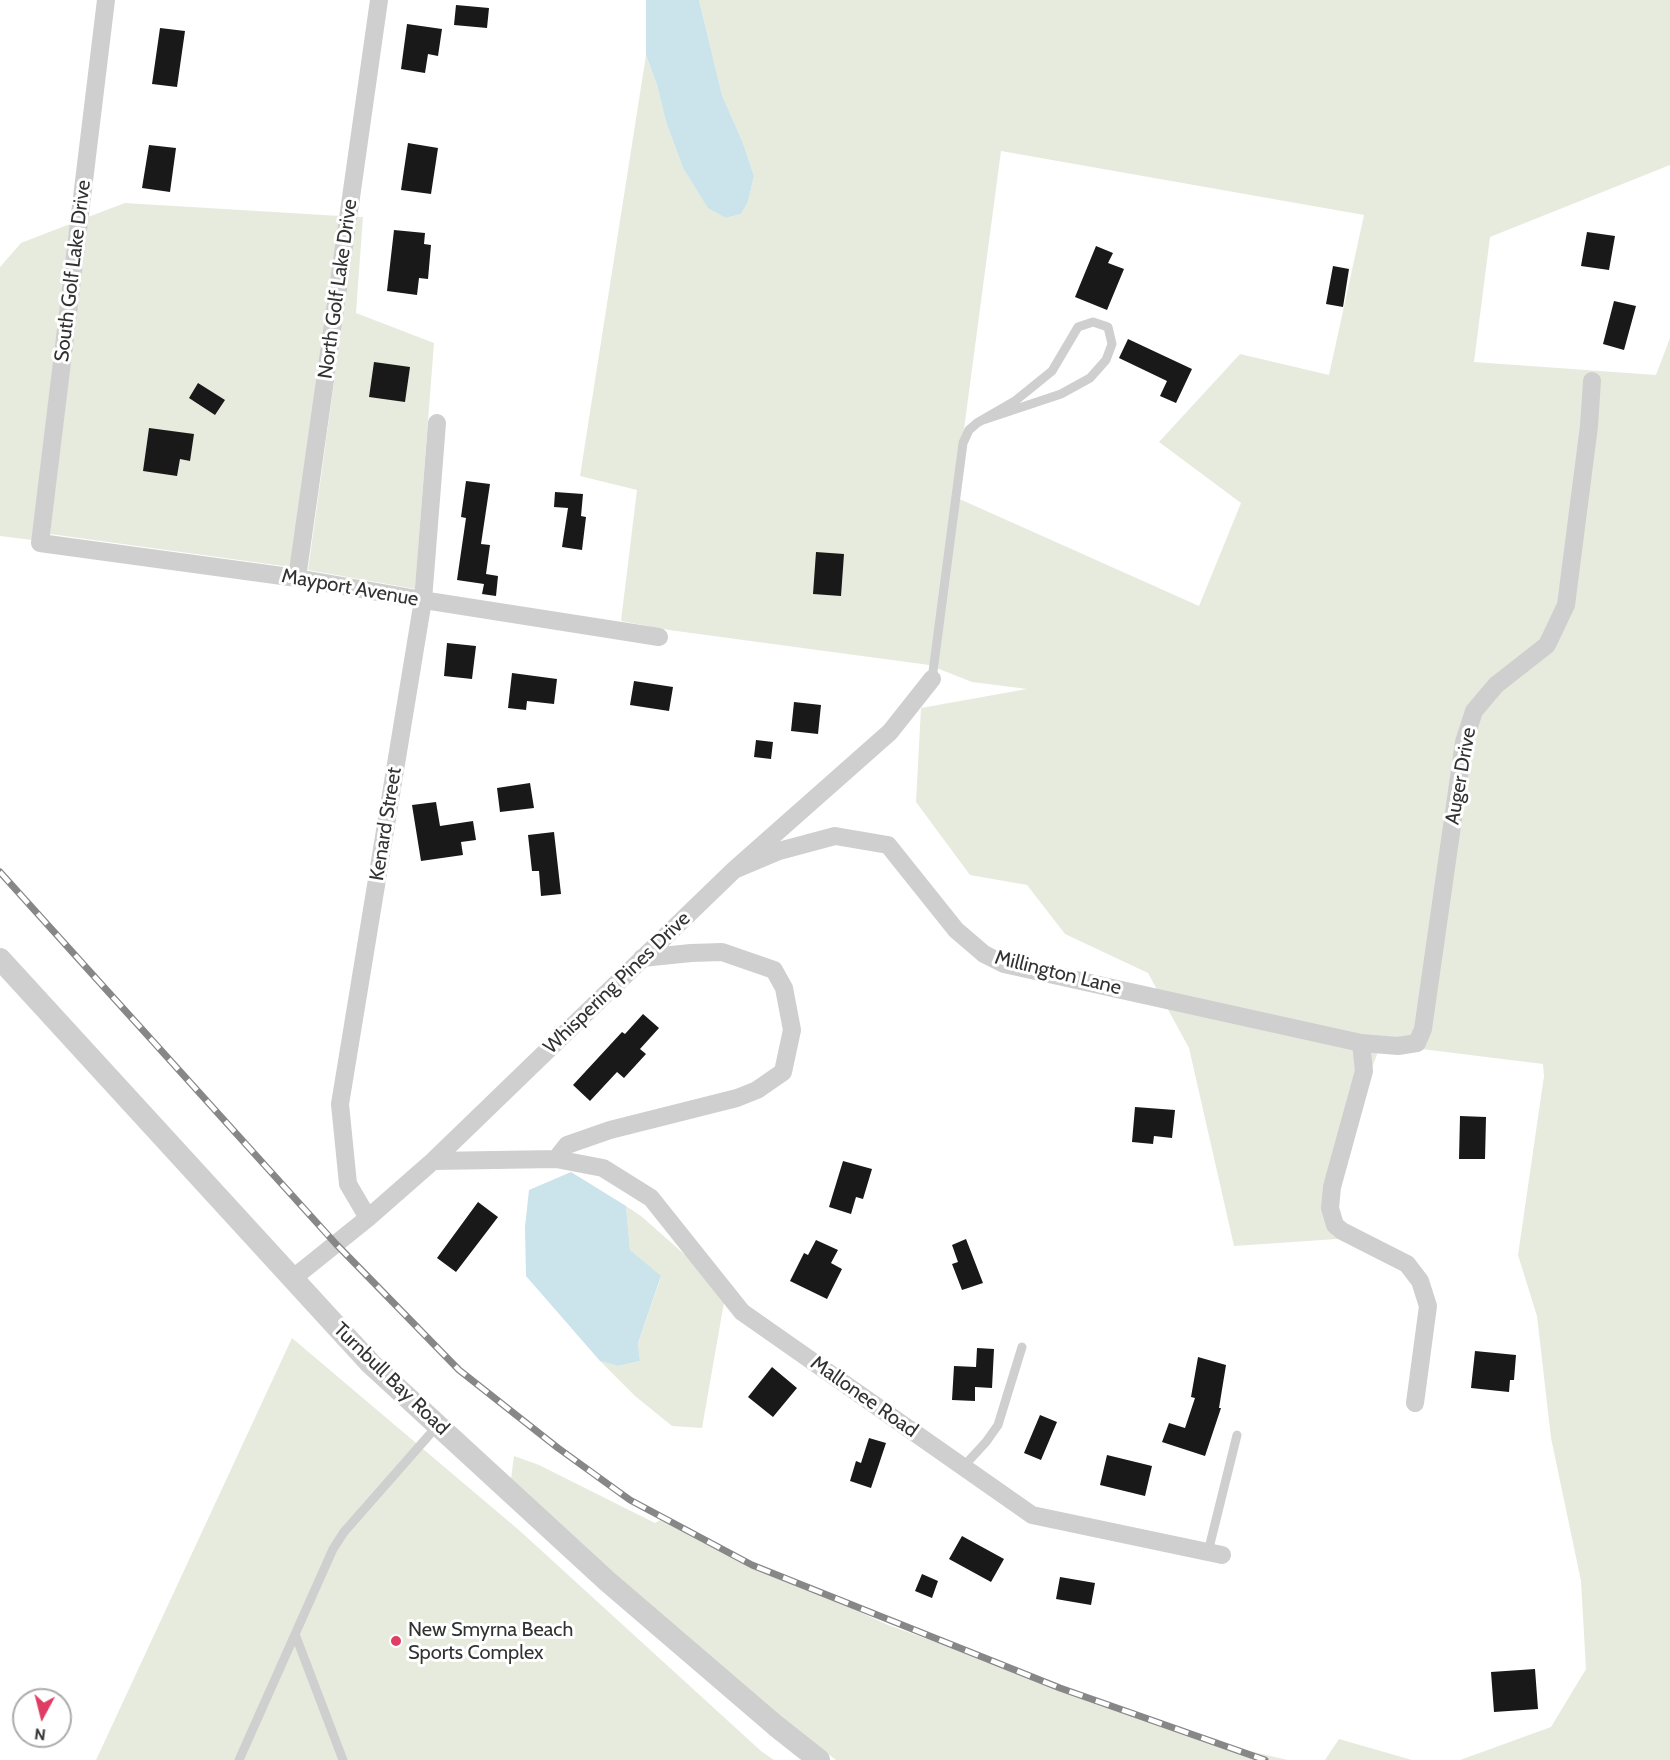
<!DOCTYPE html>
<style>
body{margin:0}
#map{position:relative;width:1670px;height:1760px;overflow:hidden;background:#fff;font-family:Cabin,sans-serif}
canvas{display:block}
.north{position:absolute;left:12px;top:1688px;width:60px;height:60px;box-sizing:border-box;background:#fff;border:2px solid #adadad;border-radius:50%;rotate:187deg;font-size:16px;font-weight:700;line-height:24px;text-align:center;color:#323232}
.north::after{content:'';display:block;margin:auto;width:21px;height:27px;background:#e03d64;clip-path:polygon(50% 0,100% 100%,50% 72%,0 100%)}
</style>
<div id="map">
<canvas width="1670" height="1760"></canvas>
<div class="north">N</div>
</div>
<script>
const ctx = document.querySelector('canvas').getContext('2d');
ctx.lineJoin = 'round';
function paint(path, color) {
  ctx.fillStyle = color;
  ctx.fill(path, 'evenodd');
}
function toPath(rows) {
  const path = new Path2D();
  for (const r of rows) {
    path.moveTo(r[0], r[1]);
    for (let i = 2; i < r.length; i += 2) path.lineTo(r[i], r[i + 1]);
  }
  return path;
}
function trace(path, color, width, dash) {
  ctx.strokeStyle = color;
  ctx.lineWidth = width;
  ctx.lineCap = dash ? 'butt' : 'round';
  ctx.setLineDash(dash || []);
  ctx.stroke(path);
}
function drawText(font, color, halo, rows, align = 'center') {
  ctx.font = font + ' Cabin,sans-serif';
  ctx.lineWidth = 6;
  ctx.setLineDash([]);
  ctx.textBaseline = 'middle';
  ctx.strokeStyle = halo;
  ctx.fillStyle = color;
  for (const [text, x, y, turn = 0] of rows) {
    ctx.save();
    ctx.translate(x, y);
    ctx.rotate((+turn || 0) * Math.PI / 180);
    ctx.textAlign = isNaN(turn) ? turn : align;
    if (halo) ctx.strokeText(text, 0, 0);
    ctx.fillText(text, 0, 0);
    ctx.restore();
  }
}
const green = toPath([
 [699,0,1670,0,1670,165,1490,237,1474,362,1656,375,1670,338,1670,1760,1460,1760,1551,1727,1586,1669,1581,1581,1551,1438,1537,1316,1518,1255,1544,1076,1543,1064,1381,1044,1337,1159,1337,1239,1234,1246,1189,1048,1148,973,1065,934,1027,885,970,875,916,802,921,708,1027,689,972,682,929,665,669,630,621,621,637,490,580,476,646,55,657,85,666,122,683,168,708,207,726,218,741,214,748,202,754,176,743,143,722,95],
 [1001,151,1364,215,1329,375,1240,354,1159,442,1241,503,1199,606,955,497],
 [125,203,340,216,290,567,50,534,88,217],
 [357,217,363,217,356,313,434,343,415,589,308,570],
 [70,224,32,540,0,536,0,267,21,243],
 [626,1206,641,1216,726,1291,702,1428,672,1426,635,1396,600,1361,618,1366,640,1361,638,1343,661,1277,630,1250],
 [292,1338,520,1531,761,1751,774,1760,96,1760],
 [514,1456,539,1465,655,1523,660,1520,888,1625,1231,1747,1288,1760,836,1760,781,1718,612,1573,511,1479],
 [1339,1739,1412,1760,1325,1760]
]);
const water = toPath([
 [646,0,699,0,722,95,743,143,754,176,748,202,741,214,726,218,708,208,683,168,666,122,657,85,646,55],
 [571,1172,626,1206,630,1250,661,1276,638,1343,640,1361,618,1366,600,1361,526,1276,525,1227,529,1190]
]);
const building = toPath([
 [456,5,489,8,487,28,454,25],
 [407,24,442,29,438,56,428,54,425,73,401,69],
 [160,28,185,31,177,87,152,84],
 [408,143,438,148,431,194,401,190],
 [149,145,176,148,170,192,142,188],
 [394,230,425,233,424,244,431,245,428,279,419,278,417,295,387,291],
 [1587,232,1615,236,1609,270,1581,266],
 [1096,246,1113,253,1108,263,1124,269,1107,310,1075,297],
 [1333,266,1349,269,1343,307,1326,304],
 [1614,301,1636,306,1624,350,1603,344],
 [1128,339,1192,369,1176,403,1160,396,1167,381,1119,358],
 [374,362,410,367,405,402,369,397],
 [198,383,225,400,215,415,189,398],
 [149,428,194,434,190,461,180,459,177,476,143,471],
 [466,481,490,484,481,544,490,545,486,574,498,576,496,596,482,594,484,584,457,580,466,518,461,517],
 [555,492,583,494,581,516,586,517,582,550,562,547,568,508,554,507],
 [816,552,844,554,841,596,813,594],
 [447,643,476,646,472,679,444,676],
 [512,673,557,679,554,704,527,701,526,710,508,708],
 [634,681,673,687,669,711,630,705],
 [794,702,821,705,818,734,791,731],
 [756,740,773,742,771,759,754,757],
 [530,783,534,808,500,812,497,788],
 [436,802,440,826,473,821,476,840,461,842,463,855,421,861,412,805],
 [554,832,561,894,541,896,539,871,532,871,528,835],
 [643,1014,659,1028,640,1049,646,1054,624,1078,617,1072,590,1101,573,1085,622,1032,625,1034],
 [1135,1107,1175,1110,1172,1138,1154,1136,1153,1144,1132,1142],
 [1460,1116,1486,1117,1485,1159,1459,1159],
 [843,1161,872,1169,863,1199,856,1197,851,1214,829,1207],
 [478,1202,498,1217,456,1272,437,1258],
 [966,1239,983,1283,962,1290,952,1264,958,1262,952,1245],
 [816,1240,838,1250,831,1263,842,1269,827,1299,790,1281,804,1253,808,1255],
 [977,1348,994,1349,992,1388,975,1387,975,1401,952,1400,954,1366,976,1367],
 [1475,1351,1516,1355,1514,1380,1510,1380,1509,1392,1471,1388],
 [1198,1357,1226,1365,1219,1408,1221,1408,1205,1456,1162,1442,1169,1423,1185,1428,1195,1398,1191,1397],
 [772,1367,797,1388,773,1417,748,1397],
 [1040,1415,1057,1422,1041,1460,1024,1453],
 [869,1438,886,1443,871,1488,850,1481,856,1461,861,1463],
 [1107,1455,1152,1466,1145,1496,1100,1485],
 [962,1536,1004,1559,991,1582,949,1559],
 [922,1574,938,1581,932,1598,915,1591],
 [1060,1577,1095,1583,1091,1605,1056,1599],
 [1535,1669,1538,1709,1494,1712,1491,1672]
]);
const service = toPath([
 [932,679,963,443,969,430,977,423,1015,401,1052,371,1078,327,1093,322,1108,327,1112,344,1106,360,1090,378,1061,394,983,420],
 [963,1467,986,1442,998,1425,1022,1347],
 [1208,1552,1237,1435],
 [295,1634,343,1760],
 [239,1760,333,1549,344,1532,438,1425]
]);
const minor = toPath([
 [106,0,40,543,297,578,423,600,659,637],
 [297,578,379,0],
 [734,870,779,851,835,836,888,845,956,930,984,954,1004,964,1361,1043,1398,1046,1417,1043,1423,1029,1464,742,1474,711,1496,685,1547,645,1566,605,1589,426,1592,381],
 [1361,1043,1364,1071,1332,1187,1330,1208,1335,1225,1342,1231,1407,1264,1420,1281,1428,1306,1415,1403],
 [556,1159,567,1145,610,1130,737,1098,757,1090,783,1072,792,1030,784,988,774,970,722,952,691,953,642,958],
 [433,1161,556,1159,603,1168,651,1198,742,1312,1032,1515,1222,1555],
 [368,1218,348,1184,340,1104,423,600,437,423],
 [292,1279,368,1218,433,1161,734,870,890,732,932,679]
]);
const tertiary = toPath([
 [0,959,371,1364,607,1581,776,1726,819,1760]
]);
const rail = toPath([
 [0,872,336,1244,459,1370,558,1448,630,1500,752,1565,1060,1688,1265,1760]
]);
const markers = [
 [396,1641,6,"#e03d64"]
];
const streetNames = [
 ["South Golf Lake Drive",73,271,-83],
 ["North Golf Lake Drive",338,289,-82],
 ["Mayport Avenue",350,588,10],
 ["Auger Drive",1461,776,-80],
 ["Kenard Street",386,824,-81],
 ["Millington Lane",1058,973,14],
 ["Whispering Pines Drive",617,983,-44],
 ["Turnbull Bay Road",391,1379,44],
 ["Mallonee Road",864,1397,35]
];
const poiNames = [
 ["New Smyrna Beach",408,1630],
 ["Sports Complex",408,1653]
];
paint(green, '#e7ebde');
paint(water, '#cbe3ea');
paint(building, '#191919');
trace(service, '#cfcfcf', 9);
trace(minor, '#cfcfcf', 18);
trace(tertiary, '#cfcfcf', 22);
trace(rail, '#878787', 7);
trace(rail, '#fff', 4.5, [14]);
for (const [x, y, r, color] of markers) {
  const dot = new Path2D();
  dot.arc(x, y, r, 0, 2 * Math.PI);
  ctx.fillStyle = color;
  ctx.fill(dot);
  trace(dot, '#fff', 2);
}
drawText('20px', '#323232', '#fff', streetNames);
drawText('20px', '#323232', '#fff', poiNames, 'left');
</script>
